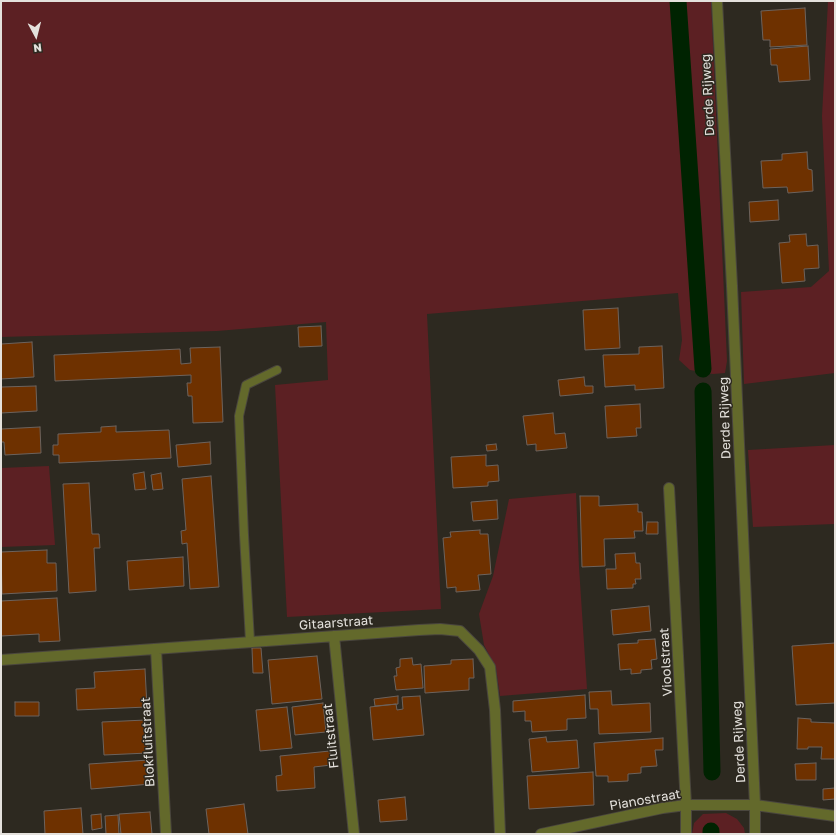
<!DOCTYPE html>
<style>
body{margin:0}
#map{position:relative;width:836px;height:835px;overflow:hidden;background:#2d2920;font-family:"Golos Text",sans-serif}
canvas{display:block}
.frame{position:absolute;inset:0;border:2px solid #e4e1dc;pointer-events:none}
.north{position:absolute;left:16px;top:16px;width:40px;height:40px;-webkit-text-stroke:3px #2d2920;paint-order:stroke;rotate:173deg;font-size:11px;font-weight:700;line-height:16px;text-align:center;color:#e4e1dc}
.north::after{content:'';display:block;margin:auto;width:14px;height:18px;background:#e4e1dc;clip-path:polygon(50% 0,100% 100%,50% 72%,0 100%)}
</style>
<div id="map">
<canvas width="836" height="835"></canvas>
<div class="frame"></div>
<div class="north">N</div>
</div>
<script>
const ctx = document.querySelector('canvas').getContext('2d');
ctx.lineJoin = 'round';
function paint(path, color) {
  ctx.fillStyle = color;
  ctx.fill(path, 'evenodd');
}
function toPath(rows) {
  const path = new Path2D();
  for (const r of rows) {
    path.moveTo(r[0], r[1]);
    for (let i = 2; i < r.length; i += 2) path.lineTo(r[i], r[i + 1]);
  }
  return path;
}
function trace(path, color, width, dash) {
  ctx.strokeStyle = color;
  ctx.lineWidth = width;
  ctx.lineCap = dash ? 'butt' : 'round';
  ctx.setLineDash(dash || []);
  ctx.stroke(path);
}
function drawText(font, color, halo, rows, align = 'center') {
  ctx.font = font + ' "Golos Text",sans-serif';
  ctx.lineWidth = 3;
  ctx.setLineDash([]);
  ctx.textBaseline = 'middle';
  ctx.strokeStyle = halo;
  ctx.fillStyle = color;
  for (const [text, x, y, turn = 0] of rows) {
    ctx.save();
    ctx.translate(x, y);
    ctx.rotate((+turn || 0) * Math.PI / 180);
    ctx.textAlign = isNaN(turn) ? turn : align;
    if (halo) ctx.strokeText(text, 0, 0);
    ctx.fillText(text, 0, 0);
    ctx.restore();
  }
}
const green = toPath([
 [1,1,711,1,727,361,725,373,713,374,690,370,679,360,682,340,678,293,427,314,441,609,287,617,275,385,328,380,326,322,217,331,1,337],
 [828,1,835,1,835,373,744,384,741,292,811,287,829,271,822,116],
 [835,445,835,524,753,527,748,450],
 [49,466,55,545,1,547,1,468],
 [576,493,579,567,587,689,500,696,496,668,484,645,479,614,493,576,509,499],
 [726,813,737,819,744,828,745,834,692,834,694,823,703,814]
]);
const canal = toPath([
 [678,1,703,369],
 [703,391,712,772],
 [711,831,711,834]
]);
const building = toPath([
 [805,8,807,45,770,47,770,40,763,40,761,11,805,8],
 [808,46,810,80,779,82,777,65,771,65,770,49,808,46],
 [807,152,808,169,812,170,813,191,788,193,787,187,763,188,761,161,782,160,782,154,807,152],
 [778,200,779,220,750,222,749,202,778,200],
 [806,234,807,246,818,245,819,268,804,269,805,281,782,283,779,243,790,242,789,235,806,234],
 [618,308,620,348,585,350,583,310,618,308],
 [321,326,322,346,299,347,298,327,321,326],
 [32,342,34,377,1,379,1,344,32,342],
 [662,346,664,388,635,390,635,385,605,387,603,355,639,354,639,347,662,346],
 [220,347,223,422,193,423,192,396,188,396,187,383,191,383,191,375,55,381,54,355,180,349,181,364,191,363,190,348,220,347],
 [584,377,585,386,593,386,593,393,560,396,558,380,584,377],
 [36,386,37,411,1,413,1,387,36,386],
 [640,404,641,428,636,428,637,436,607,438,605,406,640,404],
 [553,413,555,434,565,433,567,448,536,451,536,444,527,445,523,416,553,413],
 [116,426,116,432,169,430,171,458,59,463,59,455,53,455,53,445,58,445,58,434,101,432,101,427,116,426],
 [40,427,41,453,5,455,4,442,1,442,1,429,40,427],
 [210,442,211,464,178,467,176,445,210,442],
 [496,444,497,450,487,451,486,445,496,444],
 [486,455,486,466,498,465,499,481,488,482,488,486,453,488,451,457,486,455],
 [144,472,146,489,135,490,133,474,144,472],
 [161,473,163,489,153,490,151,475,161,473],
 [211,476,219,587,190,589,187,543,182,544,181,531,186,530,182,479,211,476],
 [89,483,92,534,99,534,100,548,94,548,96,591,69,593,63,484,89,483],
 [580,496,599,496,599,506,638,504,638,512,642,512,643,531,634,531,635,538,604,539,605,566,582,567,580,496],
 [497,500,498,519,473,521,471,502,497,500],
 [647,522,658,522,658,534,646,534,647,522],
 [480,530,480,534,488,534,491,574,478,575,480,590,456,592,456,587,447,588,443,538,451,537,450,532,480,530],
 [47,550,47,563,56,563,57,591,2,594,1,552,47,550],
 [635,553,636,563,640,563,641,579,635,579,636,584,633,584,633,588,607,589,606,569,616,569,615,554,635,553],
 [183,557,184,586,129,590,127,561,183,557],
 [57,598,60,641,39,642,39,634,1,636,1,601,57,598],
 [649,606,651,631,613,635,611,610,649,606],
 [655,639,657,659,651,660,652,669,641,670,641,673,631,674,631,669,620,670,618,644,638,643,638,640,655,639],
 [835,643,835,703,796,705,792,646,835,643],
 [252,648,261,648,263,673,253,673,252,648],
 [317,656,322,699,272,704,268,660,317,656],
 [412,658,413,665,421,664,423,688,396,690,394,676,397,676,396,668,400,667,400,659,412,658],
 [473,659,474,678,469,678,469,690,425,693,424,666,451,664,451,660,473,659],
 [145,669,147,707,77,710,76,689,95,688,94,672,145,669],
 [611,691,612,705,650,703,651,732,599,734,598,709,590,709,589,692,611,691],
 [585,695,586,718,567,719,567,730,532,732,531,721,525,721,525,711,513,712,513,701,585,695],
 [398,696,398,704,375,706,374,699,398,696],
 [420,696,424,735,373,740,370,707,396,704,397,710,403,709,402,697,420,696],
 [15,702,39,702,39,716,15,716,15,702],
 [323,703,326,732,295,735,292,707,323,703],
 [287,707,292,748,260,751,256,710,287,707],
 [798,718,811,719,811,722,835,723,835,759,821,759,822,747,808,747,808,749,797,749,798,718],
 [146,720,148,753,104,755,102,722,146,720],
 [546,737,547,742,577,740,579,768,532,772,529,739,546,737],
 [663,738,663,750,655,750,657,766,641,767,641,773,628,774,628,781,608,782,608,776,596,776,594,743,663,738],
 [330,751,331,765,314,767,315,788,277,791,276,776,282,775,280,756,330,751],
 [149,760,151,784,91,789,89,764,149,760],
 [816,763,816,780,796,780,795,764,816,763],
 [593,772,594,805,529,809,527,776,593,772],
 [835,788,835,799,823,800,823,789,835,788],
 [405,797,407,820,380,822,378,800,405,797],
 [244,804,248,834,209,834,206,809,244,804],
 [81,808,83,834,45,834,44,811,81,808],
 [150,812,152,834,121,834,119,814,150,812],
 [101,814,102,828,92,830,91,815,101,814],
 [118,815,119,834,106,834,105,816,118,815]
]);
const service = toPath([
 [250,641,244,535,239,416,246,385,277,370]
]);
const minor = toPath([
 [669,488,686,805,686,834],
 [334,636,354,834],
 [156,649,166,834],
 [1,660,419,630,440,629,460,631,479,650,490,667,495,710,500,834],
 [541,834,663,808,686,805,755,805]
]);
const tertiary = toPath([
 [717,1,732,286,755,805,755,834],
 [755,805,835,816]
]);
const streetNames = [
 ["Derde Rijweg",708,95,-93],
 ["Derde Rijweg",725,418,-92],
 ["Gitaarstraat",336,623,-4],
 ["Vioolstraat",666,662,-93],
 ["Fluitstraat",331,736,-96],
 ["Blokfluitstraat",148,742,-93],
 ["Derde Rijweg",739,742,-93],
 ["Pianostraat",645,800,-10]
];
paint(green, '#5c2023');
trace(canal, '#002301', 17);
paint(building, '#6e3100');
trace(building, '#6d635d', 1);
trace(service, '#4a463e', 10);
trace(minor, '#4a463e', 12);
trace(tertiary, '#4a463e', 12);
trace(service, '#63692b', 8);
trace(minor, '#63692b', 10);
trace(tertiary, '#63692b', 10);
drawText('13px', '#e4e1dc', '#2d2920', streetNames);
</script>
